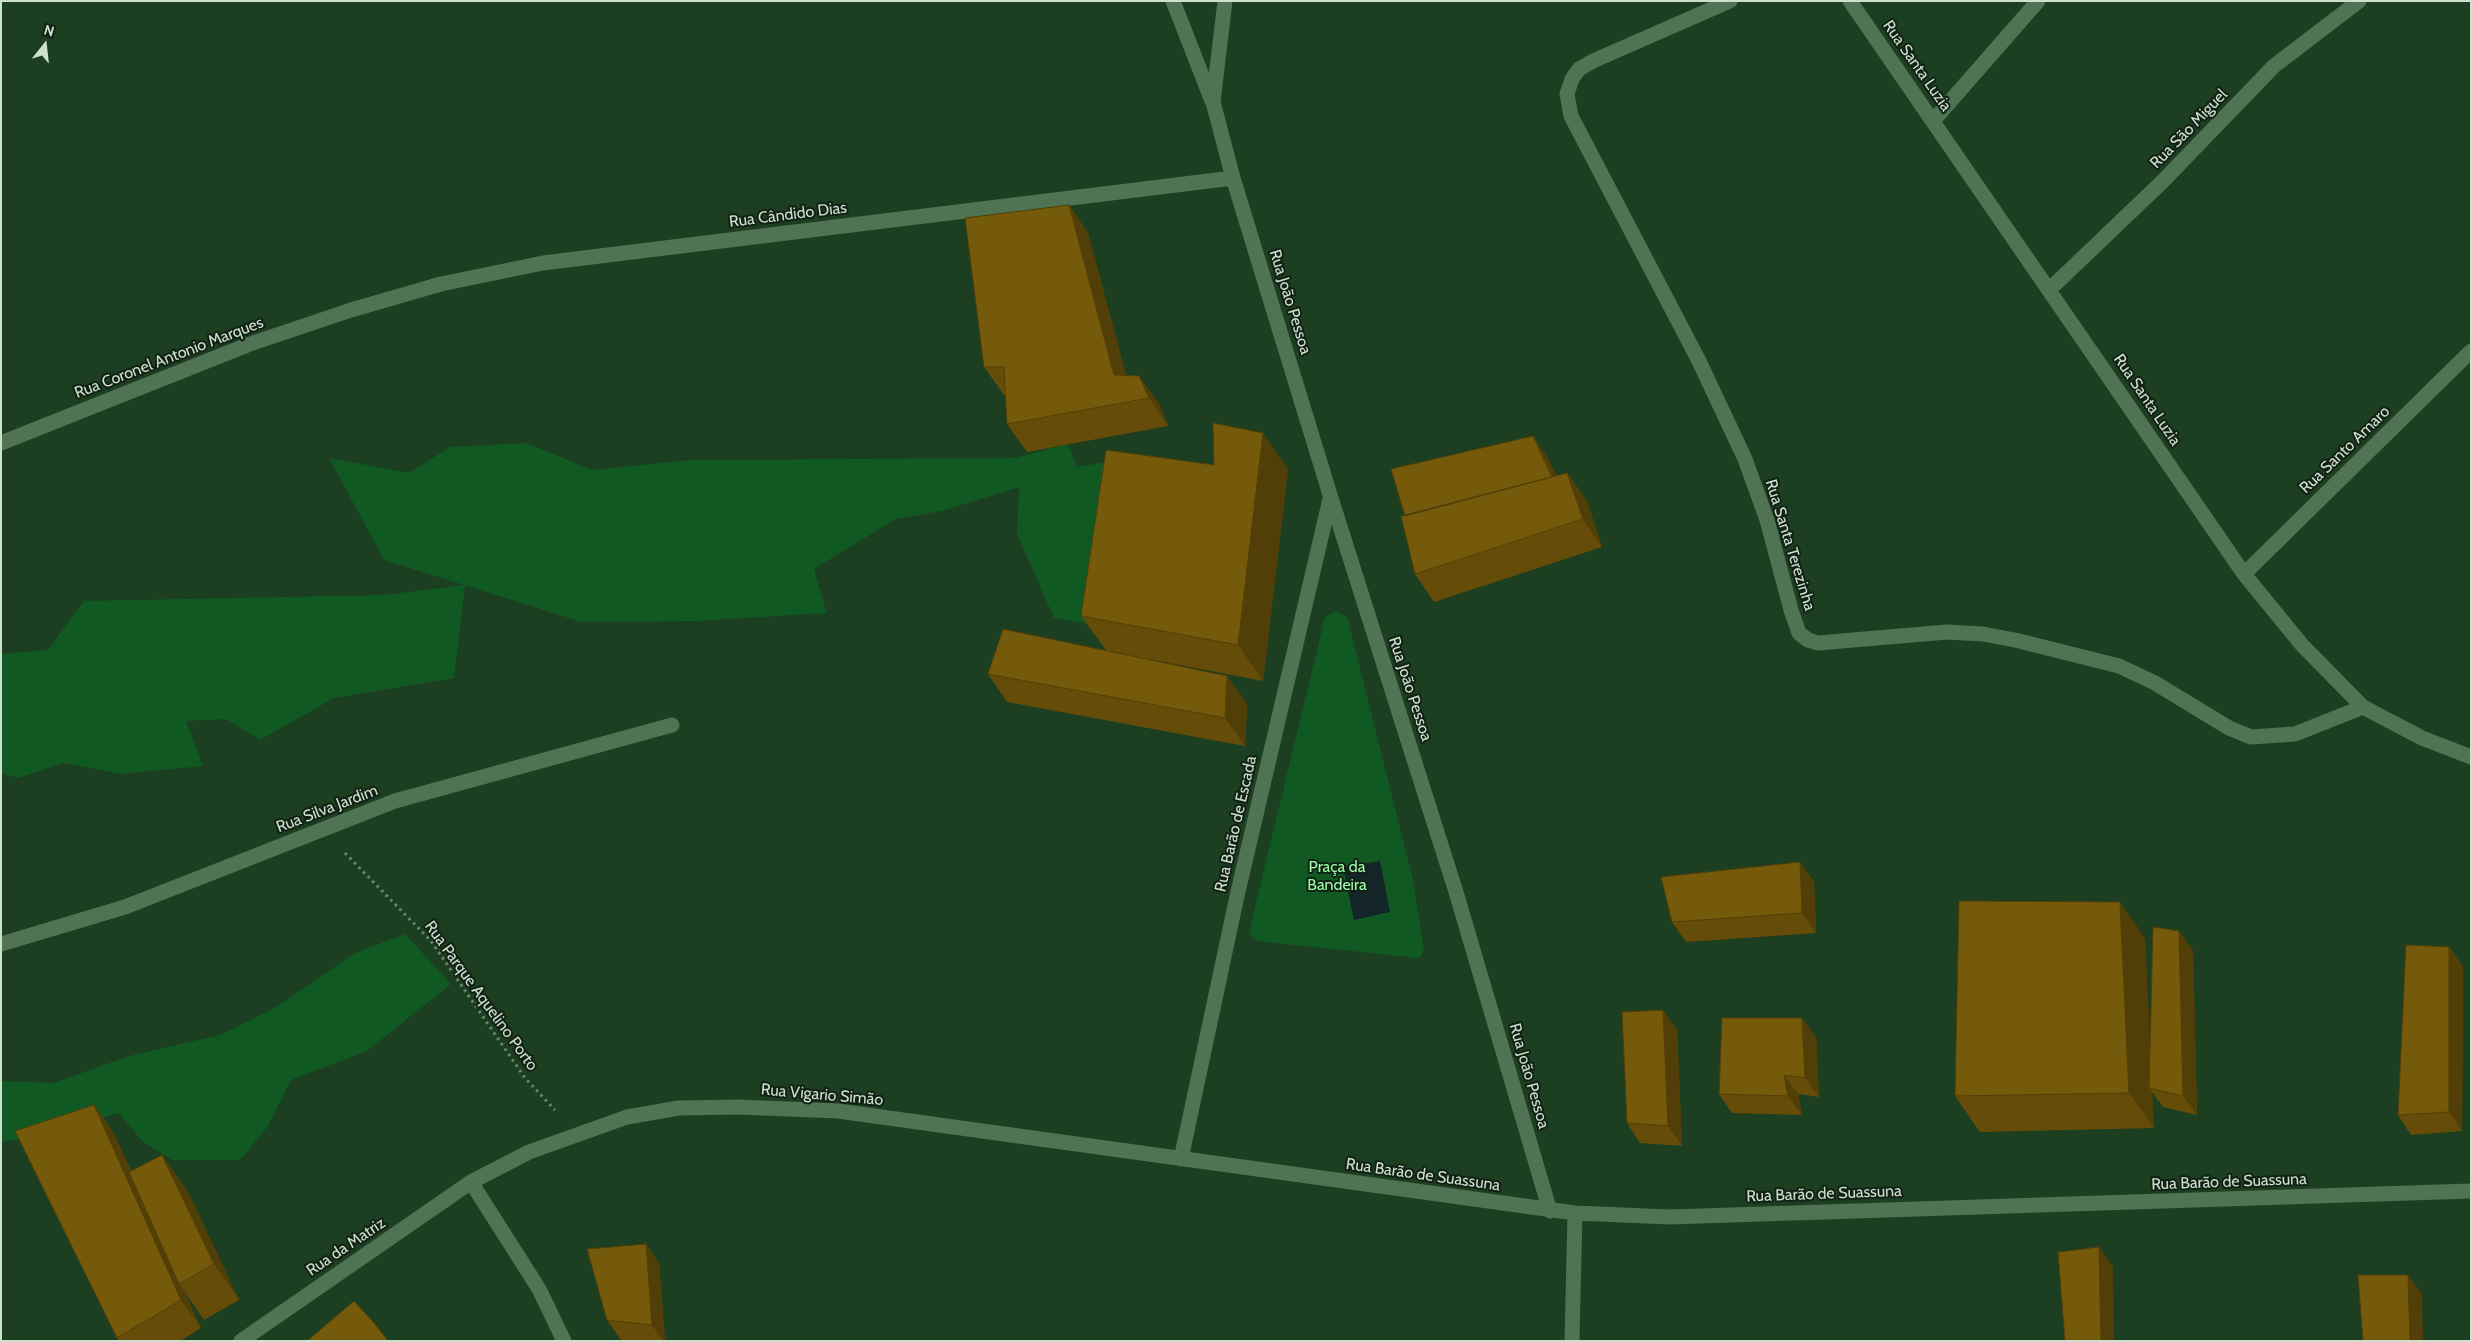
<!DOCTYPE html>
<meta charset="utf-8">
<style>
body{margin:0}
#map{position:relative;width:2472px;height:1342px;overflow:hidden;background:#1c3e21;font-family:Cabin,sans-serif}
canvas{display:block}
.frame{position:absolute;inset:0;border:2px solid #cde0ce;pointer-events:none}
.north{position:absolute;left:20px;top:20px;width:50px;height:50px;-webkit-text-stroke:4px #122114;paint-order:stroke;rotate:16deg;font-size:14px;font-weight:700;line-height:20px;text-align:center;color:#cde0ce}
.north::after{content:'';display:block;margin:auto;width:18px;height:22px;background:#cde0ce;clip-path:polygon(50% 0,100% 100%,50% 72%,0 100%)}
</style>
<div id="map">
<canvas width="2472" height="1342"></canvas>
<div class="frame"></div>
<div class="north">N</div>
</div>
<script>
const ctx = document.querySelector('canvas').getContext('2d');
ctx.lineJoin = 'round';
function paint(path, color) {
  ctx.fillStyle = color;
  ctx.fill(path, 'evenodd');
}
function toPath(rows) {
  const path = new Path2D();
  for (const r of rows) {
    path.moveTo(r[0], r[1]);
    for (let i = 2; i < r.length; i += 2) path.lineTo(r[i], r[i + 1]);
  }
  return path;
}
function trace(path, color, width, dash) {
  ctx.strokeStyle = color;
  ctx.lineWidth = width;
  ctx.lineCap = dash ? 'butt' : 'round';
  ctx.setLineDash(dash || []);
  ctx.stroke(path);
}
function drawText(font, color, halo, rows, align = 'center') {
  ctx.font = font + ' Cabin,sans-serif';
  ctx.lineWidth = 4;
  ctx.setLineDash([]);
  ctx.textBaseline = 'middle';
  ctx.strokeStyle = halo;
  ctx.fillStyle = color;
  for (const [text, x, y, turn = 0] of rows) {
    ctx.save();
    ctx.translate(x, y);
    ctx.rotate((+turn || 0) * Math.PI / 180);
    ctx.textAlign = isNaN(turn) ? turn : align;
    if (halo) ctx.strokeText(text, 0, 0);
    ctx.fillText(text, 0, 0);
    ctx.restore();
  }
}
const green = toPath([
 [527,443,592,470,689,460,1015,458,1068,444,1077,467,1119,460,1110,628,1054,618,1017,534,1019,487,942,511,896,519,814,569,827,613,696,621,581,622,465,585,454,678,334,698,260,740,226,719,186,721,203,766,121,774,64,763,18,778,1,773,1,654,48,650,84,601,384,595,464,585,384,560,329,458,409,473,450,447],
 [1336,611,1347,617,1413,880,1424,950,1421,956,1417,958,1257,941,1252,938,1249,931,1325,617],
 [405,934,451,984,367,1051,291,1080,268,1126,240,1160,172,1160,142,1141,119,1113,39,1136,1,1142,1,1081,54,1083,129,1056,220,1035,276,1007,355,953]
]);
const water = toPath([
 [1380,861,1390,912,1354,920,1343,867]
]);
const path = toPath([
 [345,853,431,941,525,1078,555,1110]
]);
const minor = toPath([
 [1173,1,1212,101],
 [1225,1,1213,102,1233,178,1331,498,1456,892,1550,1211],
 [1730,1,1593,61,1579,69,1572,79,1567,94,1571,116,1699,361,1745,459,1767,520,1791,610,1799,633,1808,640,1818,643,1947,632,1983,634,2015,640,2119,666,2155,683,2229,728,2251,737,2295,734,2363,707],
 [1850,1,2244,574,2302,645,2363,707,2422,738,2471,757],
 [1933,121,2038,1],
 [2050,289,2163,181,2274,66,2359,1],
 [1,443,250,344,351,310,441,284,543,263,1233,178],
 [2244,574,2471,351],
 [1,944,125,907,395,801,672,725],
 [1181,1159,1237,896,1330,499],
 [471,1182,539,1289,564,1341],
 [241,1341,471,1182,529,1152,627,1117,679,1108,738,1107,838,1111,1575,1213,1670,1217,2471,1191],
 [1572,1341,1575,1213]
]);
const wall = toPath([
 [1069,205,1088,233,1126,375,1139,376,1159,404,1168,426,1027,452,1007,424,1006,395,1004,395,984,367],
 [1546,455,1556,476,1567,473,1587,501,1602,547,1434,602,1415,574],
 [1214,465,1288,469,1263,681,1144,658,1227,676,1247,704,1245,746,1007,702,988,674,1106,650,1081,616],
 [1800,862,1814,882,1816,933,1686,942,1672,922],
 [2145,938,2150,1049,2193,950,2197,1115,2163,1107,2152,1092,2154,1128,1980,1132,1955,1096],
 [2449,947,2463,967,2462,1131,2411,1135,2398,1115],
 [1663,1010,1677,1030,1682,1146,1640,1143,1627,1123],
 [1816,1037,1819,1097,1798,1094,1802,1115,1732,1113,1719,1094],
 [94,1105,114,1134,131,1171,187,1190,239,1300,204,1320,184,1291,201,1328,180,1341,119,1341,117,1338],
 [659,1263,665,1341,631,1341,621,1340,607,1320]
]);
const shadedWall = toPath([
 [1069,205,1088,233,1133,401,1114,375],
 [1139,376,1159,404,1168,426,1149,398],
 [1263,433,1288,469,1263,681,1238,645],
 [1533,436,1546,455,1567,497,1553,478],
 [1567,473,1587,501,1602,547,1583,519],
 [1227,676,1247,704,1245,746,1225,718],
 [1800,862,1814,882,1816,933,1802,913],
 [2120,902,2145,938,2152,1088,2149,1088,2152,1092,2154,1128,2129,1093],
 [2179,931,2193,950,2197,1115,2183,1096],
 [2449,947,2463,967,2462,1131,2449,1112],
 [1663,1010,1677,1030,1682,1146,1668,1126],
 [1802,1018,1816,1037,1819,1097,1805,1078],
 [1784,1075,1798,1094,1802,1115,1788,1096],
 [94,1105,114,1134,180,1283,179,1284,184,1291,201,1328,181,1300],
 [162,1155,187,1190,239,1300,214,1264],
 [646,1244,659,1263,665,1341,663,1341,652,1325],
 [2099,1247,2113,1266,2114,1341,2101,1341],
 [2408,1275,2422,1294,2423,1341,2410,1341]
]);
const building = toPath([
 [1069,205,1114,375,1139,376,1149,398,1007,424,1004,367,984,367,965,218,1069,205],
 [1213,423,1263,433,1238,645,1081,616,1106,450,1214,465,1213,423],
 [1533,436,1552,477,1405,516,1391,469,1533,436],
 [1567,473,1583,519,1415,574,1401,516,1567,473],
 [1003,629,1227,676,1225,718,988,674,1003,629],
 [1800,862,1802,913,1672,922,1661,877,1800,862],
 [1959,901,2120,902,2129,1093,1955,1096,1959,901],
 [2153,927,2179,931,2183,1096,2149,1088,2153,927],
 [2406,945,2449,947,2449,1112,2398,1115,2406,945],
 [1663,1010,1668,1126,1627,1123,1622,1012,1663,1010],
 [1722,1018,1802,1018,1805,1078,1784,1075,1788,1096,1719,1094,1722,1018],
 [94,1105,181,1300,117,1338,15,1131,94,1105],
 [162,1155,214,1264,179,1284,129,1172,162,1155],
 [646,1244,652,1325,607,1320,587,1249,646,1244],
 [2099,1247,2101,1341,2065,1341,2058,1252,2099,1247],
 [2358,1275,2408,1275,2410,1341,2363,1341,2358,1275],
 [354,1301,374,1323,388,1341,307,1341,354,1301]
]);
const streetNames = [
 ["Rua Santa Luzia",1917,66,55],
 ["Rua São Miguel",2189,129,-46],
 ["Rua Cândido Dias",788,215,-7],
 ["Rua João Pessoa",1290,302,73],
 ["Rua Coronel Antonio Marques",169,358,-21],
 ["Rua Santa Luzia",2147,400,56],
 ["Rua Santo Amaro",2345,450,-44],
 ["Rua Santa Terezinha",1790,545,73],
 ["Rua João Pessoa",1410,689,72],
 ["Rua Silva Jardim",327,809,-21],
 ["Rua Barão de Escada",1236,824,-77],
 ["Rua Parque Aquelino Porto",481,996,54],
 ["Rua João Pessoa",1529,1076,74],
 ["Rua Vigario Simão",822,1095,5],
 ["Rua Barão de Suassuna",1423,1175,8],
 ["Rua Barão de Suassuna",2229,1182,-2],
 ["Rua Barão de Suassuna",1824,1194,-2],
 ["Rua da Matriz",346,1247,-34]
];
const parkNames = [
 ["Praça da",1337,867],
 ["Bandeira",1337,885]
];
paint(green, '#105923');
paint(water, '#142528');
trace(path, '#6a866e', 3, [2.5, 4]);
trace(minor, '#4f7353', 15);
paint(wall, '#654d09');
paint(shadedWall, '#523f08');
paint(building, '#755a0b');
trace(building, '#523f08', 1);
drawText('16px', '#cde0ce', '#122114', streetNames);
drawText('16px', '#9afca7', '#122114', parkNames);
</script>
